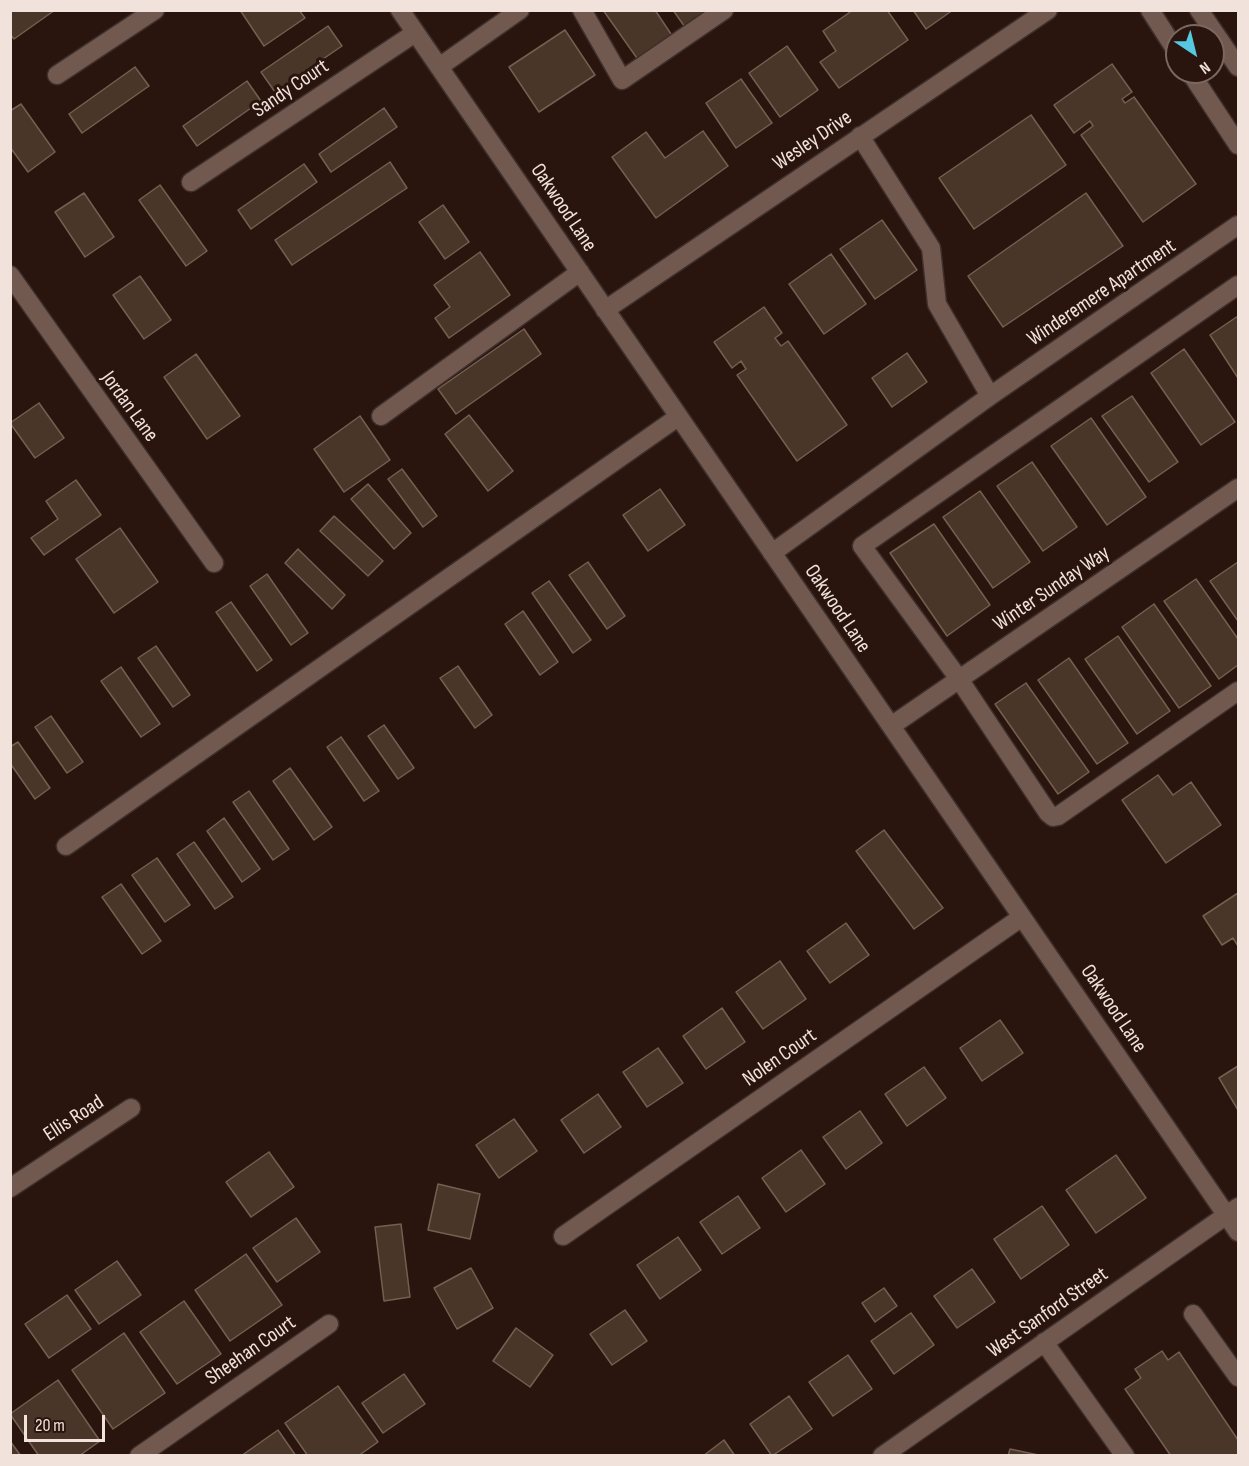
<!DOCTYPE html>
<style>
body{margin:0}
#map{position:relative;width:1249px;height:1466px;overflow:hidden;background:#29150d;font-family:"Sofia Sans Condensed",sans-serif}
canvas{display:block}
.frame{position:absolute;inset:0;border:12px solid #f1e2dc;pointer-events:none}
.north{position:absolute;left:1165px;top:24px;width:60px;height:60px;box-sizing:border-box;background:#29150d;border:2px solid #796760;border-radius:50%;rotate:145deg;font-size:16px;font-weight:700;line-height:24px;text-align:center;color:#f1e2dc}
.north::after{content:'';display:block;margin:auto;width:21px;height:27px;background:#56c9e1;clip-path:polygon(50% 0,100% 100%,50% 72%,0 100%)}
.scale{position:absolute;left:24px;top:1415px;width:81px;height:27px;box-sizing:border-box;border:3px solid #f1e2dc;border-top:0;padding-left:8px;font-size:18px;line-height:21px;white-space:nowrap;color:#f1e2dc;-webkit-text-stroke:4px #29150d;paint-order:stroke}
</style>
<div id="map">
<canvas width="1249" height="1466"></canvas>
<div class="frame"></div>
<div class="north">N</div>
<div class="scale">20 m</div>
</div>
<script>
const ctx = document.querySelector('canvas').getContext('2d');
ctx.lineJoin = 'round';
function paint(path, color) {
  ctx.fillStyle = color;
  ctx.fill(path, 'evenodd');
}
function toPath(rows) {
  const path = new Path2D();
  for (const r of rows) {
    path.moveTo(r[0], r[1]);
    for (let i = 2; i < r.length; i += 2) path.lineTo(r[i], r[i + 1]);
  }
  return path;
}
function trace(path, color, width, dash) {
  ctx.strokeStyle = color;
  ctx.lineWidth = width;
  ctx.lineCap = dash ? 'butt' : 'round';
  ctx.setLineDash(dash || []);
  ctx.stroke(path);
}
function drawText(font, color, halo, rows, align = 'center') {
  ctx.font = font + ' "Sofia Sans Condensed",sans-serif';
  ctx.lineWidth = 6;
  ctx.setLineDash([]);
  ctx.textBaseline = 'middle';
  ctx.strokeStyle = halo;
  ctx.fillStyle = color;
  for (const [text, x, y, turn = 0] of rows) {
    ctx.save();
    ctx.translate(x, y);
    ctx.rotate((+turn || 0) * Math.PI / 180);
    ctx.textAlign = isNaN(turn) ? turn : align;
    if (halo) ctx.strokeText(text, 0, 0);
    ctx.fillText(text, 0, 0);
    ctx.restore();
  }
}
const building = toPath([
 [10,10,55,10,14,39,10,34,10,10],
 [240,10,299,10,305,18,264,46,240,10],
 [603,10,655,10,673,37,639,61,603,10],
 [673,10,716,10,687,30,673,10],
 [853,10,887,10,908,40,839,88,820,62,836,51,823,31,853,10],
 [913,10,953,10,926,29,913,10],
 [328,26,342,46,275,92,261,72,328,26],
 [565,30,595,75,539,112,509,67,565,30],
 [787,46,818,90,780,117,749,73,787,46],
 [1112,64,1132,92,1122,99,1125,103,1134,97,1196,184,1143,222,1081,135,1093,126,1090,121,1074,133,1054,105,1112,64],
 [135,67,149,86,82,133,69,114,135,67],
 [741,79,772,123,736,148,706,103,741,79],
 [247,81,261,101,197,146,183,126,247,81],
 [21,104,55,152,28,172,10,147,10,111,21,104],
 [384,108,397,127,331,172,319,154,384,108],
 [1031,115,1066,165,974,229,939,178,1031,115],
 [703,131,728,166,656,218,612,157,646,132,665,158,703,131],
 [390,162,407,188,292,265,275,240,390,162],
 [304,164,317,182,251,229,238,210,304,164],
 [160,185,207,251,186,266,139,200,160,185],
 [84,193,114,237,85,257,55,212,84,193],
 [1086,193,1123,246,1003,327,968,276,1086,193],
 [443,205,469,242,445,259,419,222,443,205],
 [882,220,917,270,875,299,840,249,882,220],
 [480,252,510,295,449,338,435,318,450,307,434,285,480,252],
 [831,254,866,304,824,334,789,284,831,254],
 [140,276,171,320,144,339,113,295,140,276],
 [764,307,782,333,775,338,781,346,788,341,847,425,797,461,737,375,746,369,741,361,732,368,714,342,764,307],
 [1238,316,1238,378,1210,335,1238,316],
 [524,329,541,354,456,414,438,389,524,329],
 [1184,349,1235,422,1201,445,1151,373,1184,349],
 [907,353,927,382,892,407,872,378,907,353],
 [196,354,240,416,207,439,164,377,196,354],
 [1132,396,1178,462,1149,482,1102,416,1132,396],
 [39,403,64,438,35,458,10,423,39,403],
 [469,415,513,471,488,491,445,434,469,415],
 [360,416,390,460,344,492,314,449,360,416],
 [1091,418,1146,497,1107,525,1051,446,1091,418],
 [1032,462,1077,527,1043,551,997,486,1032,462],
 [402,469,437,516,423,527,388,479,402,469],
 [76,480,101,515,44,555,31,538,58,519,46,501,76,480],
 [368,484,411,533,394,549,351,499,368,484],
 [660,489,685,525,648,551,623,515,660,489],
 [980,491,1030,562,993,588,943,517,980,491],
 [334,516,383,561,368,576,320,531,334,516],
 [934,524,990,605,947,636,890,553,934,524],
 [120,528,158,582,114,613,76,559,120,528],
 [298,549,345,595,332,609,285,563,298,549],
 [588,562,625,616,607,629,569,575,588,562],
 [1238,562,1238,621,1210,581,1238,562],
 [267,574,308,633,291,645,250,586,267,574],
 [1196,579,1238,639,1238,665,1219,679,1164,601,1196,579],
 [549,581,591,640,573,653,532,593,549,581],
 [231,602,272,660,257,671,216,612,231,602],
 [1154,604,1211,686,1179,708,1122,627,1154,604],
 [523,611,558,662,540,675,505,624,523,611],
 [1118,636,1170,711,1137,734,1085,659,1118,636],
 [156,646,190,695,173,707,138,658,156,646],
 [1069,658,1128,743,1097,764,1038,680,1069,658],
 [458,666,492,715,475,728,440,678,458,666],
 [121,667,160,724,141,737,101,681,121,667],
 [1026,683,1089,772,1058,794,995,704,1026,683],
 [51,716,83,762,67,773,35,727,51,716],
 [384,725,414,768,398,779,368,736,384,725],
 [341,737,379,791,364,801,327,747,341,737],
 [18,742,50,788,35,799,10,763,10,747,18,742],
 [290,768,332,827,314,840,273,781,290,768],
 [1158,775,1173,795,1191,782,1221,825,1166,863,1122,800,1158,775],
 [249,791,289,849,273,860,233,802,249,791],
 [224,818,260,869,242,882,207,831,224,818],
 [884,830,943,908,914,929,856,851,884,830],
 [194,842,233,897,215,909,177,854,194,842],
 [157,858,190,905,165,922,132,875,157,858],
 [121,884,161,941,142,954,102,897,121,884],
 [1238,893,1238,946,1233,938,1222,945,1203,916,1238,893],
 [846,923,869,955,830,983,807,951,846,923],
 [780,961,806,999,763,1029,736,992,780,961],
 [722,1008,745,1042,706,1069,683,1036,722,1008],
 [1000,1020,1023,1053,982,1081,960,1048,1000,1020],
 [658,1048,683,1083,647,1107,623,1072,658,1048],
 [1238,1066,1238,1110,1219,1078,1238,1066],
 [924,1067,946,1098,907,1126,885,1094,924,1067],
 [598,1094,621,1127,584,1153,561,1120,598,1094],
 [860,1111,882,1143,846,1169,823,1137,860,1111],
 [514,1119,537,1151,499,1178,476,1145,514,1119],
 [801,1150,825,1184,786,1212,762,1178,801,1150],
 [269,1152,294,1187,251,1217,226,1182,269,1152],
 [1116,1155,1146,1198,1096,1233,1066,1190,1116,1155],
 [438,1184,480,1194,470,1239,428,1230,438,1184],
 [738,1196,760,1228,722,1254,700,1222,738,1196],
 [1042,1206,1069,1245,1021,1279,994,1239,1042,1206],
 [296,1218,320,1252,277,1282,253,1248,296,1218],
 [401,1224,410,1297,384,1301,375,1227,401,1224],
 [678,1237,701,1270,660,1299,637,1265,678,1237],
 [246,1254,282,1305,230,1341,195,1290,246,1254],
 [117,1261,141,1295,99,1324,75,1290,117,1261],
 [471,1268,493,1308,457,1329,434,1288,471,1268],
 [972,1269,995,1302,957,1328,934,1296,972,1269],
 [884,1288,897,1306,875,1322,862,1303,884,1288],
 [67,1295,91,1329,49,1358,25,1324,67,1295],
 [184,1301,221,1354,177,1384,140,1332,184,1301],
 [625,1310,647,1341,612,1365,590,1334,625,1310],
 [911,1313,934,1345,894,1374,871,1341,911,1313],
 [516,1328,553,1355,530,1387,493,1361,516,1328],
 [124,1333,165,1393,113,1429,72,1370,124,1333],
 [1162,1351,1168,1360,1179,1352,1238,1440,1238,1456,1171,1456,1125,1389,1141,1378,1135,1369,1162,1351],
 [848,1355,872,1389,833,1416,809,1382,848,1355],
 [404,1374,425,1404,383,1433,362,1403,404,1374],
 [58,1380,100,1441,79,1456,39,1456,10,1414,58,1380],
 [338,1386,378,1442,358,1456,308,1456,285,1423,338,1386],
 [789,1396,812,1429,772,1456,750,1424,789,1396],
 [278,1430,296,1456,241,1456,278,1430],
 [724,1440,735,1456,703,1456,724,1440],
 [10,1441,21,1456,10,1456,10,1441],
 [1010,1449,1043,1456,1008,1456,1010,1449]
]);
const minor = toPath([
 [400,10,1238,1232],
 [582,10,622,80,724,10],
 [1150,10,1177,52],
 [1199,10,1238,67],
 [439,67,520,10],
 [1190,72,1238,145],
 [57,75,155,10],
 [860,136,931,248,937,304,990,396],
 [191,182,415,33],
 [10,275,214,563],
 [1238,285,862,546,959,679,1048,813,1053,817,1058,816,1238,691],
 [605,310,1048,10],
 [381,416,580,272],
 [772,553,990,396,1238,225],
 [891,726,1238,488],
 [66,846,678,417],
 [10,1188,131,1108],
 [563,1236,1022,917],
 [1193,1314,1238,1377],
 [1044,1342,1125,1456],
 [139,1456,329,1324],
 [882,1456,1238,1207]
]);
const streetNames = [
 ["Sandy Court",291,89,-34],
 ["Wesley Drive",813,141,-34],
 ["Oakwood Lane",563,208,56],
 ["Winderemere Apartment",1102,293,-34],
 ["Jordan Lane",129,407,54],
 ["Winter Sunday Way",1052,589,-34],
 ["Oakwood Lane",837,609,56],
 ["Oakwood Lane",1113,1009,56],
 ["Nolen Court",780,1058,-35],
 ["Ellis Road",74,1119,-33],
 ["West Sanford Street",1048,1313,-35],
 ["Sheehan Court",251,1351,-35]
];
paint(building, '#493628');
trace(building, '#755f51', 1.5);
trace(minor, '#3e2f2c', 21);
trace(minor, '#725950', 18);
drawText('21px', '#f1e2dc', '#29150d', streetNames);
</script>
